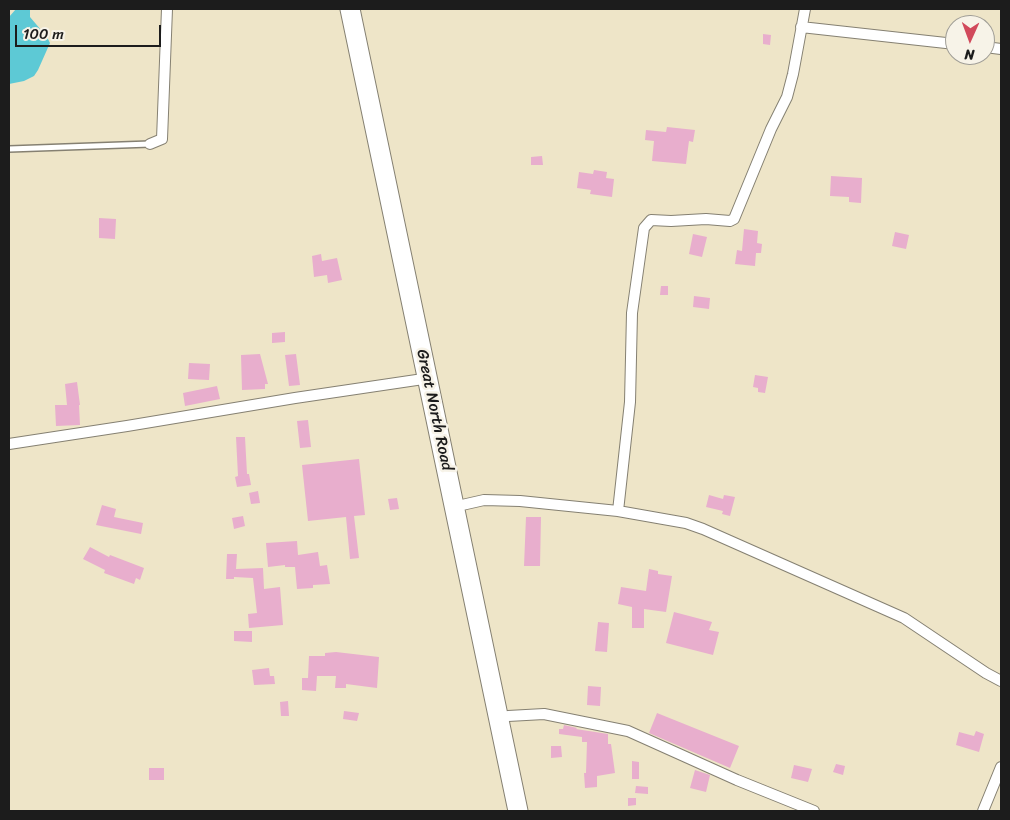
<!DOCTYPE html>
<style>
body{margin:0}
#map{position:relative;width:1010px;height:820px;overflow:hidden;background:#eee5c8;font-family:Sriracha,sans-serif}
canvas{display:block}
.frame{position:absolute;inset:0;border:10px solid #1c1c1c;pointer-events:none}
.north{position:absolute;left:945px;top:15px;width:50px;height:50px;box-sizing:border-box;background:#f7f3e8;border:1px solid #9f9d96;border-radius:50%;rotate:182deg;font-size:14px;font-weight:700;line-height:20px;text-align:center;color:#1c1c1c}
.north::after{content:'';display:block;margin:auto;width:18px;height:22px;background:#d1495b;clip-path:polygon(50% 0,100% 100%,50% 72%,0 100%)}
.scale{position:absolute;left:15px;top:25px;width:146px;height:22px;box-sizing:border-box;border:2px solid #1c1c1c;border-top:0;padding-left:6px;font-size:15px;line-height:18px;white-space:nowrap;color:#1c1c1c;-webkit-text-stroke:4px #f7f3e8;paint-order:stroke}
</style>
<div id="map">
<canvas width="1010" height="820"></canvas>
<div class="frame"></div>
<div class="north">N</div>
<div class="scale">100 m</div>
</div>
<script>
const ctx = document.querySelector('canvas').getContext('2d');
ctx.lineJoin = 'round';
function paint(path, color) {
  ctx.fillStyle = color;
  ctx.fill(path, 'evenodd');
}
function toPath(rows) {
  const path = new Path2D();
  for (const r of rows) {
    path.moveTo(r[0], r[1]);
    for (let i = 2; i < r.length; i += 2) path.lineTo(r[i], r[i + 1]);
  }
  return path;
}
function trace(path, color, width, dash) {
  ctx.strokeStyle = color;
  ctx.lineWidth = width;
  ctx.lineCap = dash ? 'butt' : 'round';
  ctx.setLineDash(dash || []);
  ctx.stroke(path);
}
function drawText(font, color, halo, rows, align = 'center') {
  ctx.font = font + ' Sriracha,sans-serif';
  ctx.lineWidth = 5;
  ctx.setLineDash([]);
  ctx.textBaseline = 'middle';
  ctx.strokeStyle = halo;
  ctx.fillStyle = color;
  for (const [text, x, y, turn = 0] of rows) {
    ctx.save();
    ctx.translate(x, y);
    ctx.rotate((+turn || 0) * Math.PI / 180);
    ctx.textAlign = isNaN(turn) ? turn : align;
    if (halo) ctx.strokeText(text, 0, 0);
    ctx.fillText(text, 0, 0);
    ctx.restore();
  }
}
const water = toPath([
 [16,9,30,9,30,17,47,37,50,43,38,70,34,76,24,81,9,84,9,17]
]);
const building = toPath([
 [763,34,771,35,770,45,763,44],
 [667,127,695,130,693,142,689,141,686,164,652,161,654,141,645,140,646,130,666,132],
 [542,156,543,165,531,165,531,157],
 [594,170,607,172,606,178,614,179,612,197,590,194,591,190,577,188,579,172,593,174],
 [831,176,862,178,861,203,849,202,849,197,830,196],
 [99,218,116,219,115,239,99,238],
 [744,229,758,231,757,243,762,244,761,253,756,253,755,266,735,264,737,250,742,251],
 [895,232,909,235,906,249,892,246],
 [693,234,707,237,702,257,689,254],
 [321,254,322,261,337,258,342,280,328,283,327,275,314,277,312,256],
 [661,286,668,286,668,295,660,295],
 [694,296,710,298,709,309,693,307],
 [285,332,285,342,272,343,272,333],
 [260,354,268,384,265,384,265,389,242,390,241,355],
 [296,354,300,385,289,386,285,355],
 [189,363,210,364,209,380,188,379],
 [755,375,768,377,765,393,758,392,758,388,753,387],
 [77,382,80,405,79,405,80,425,56,426,55,405,67,405,65,384],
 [217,386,220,399,185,406,183,393],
 [308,420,311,447,300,448,297,421],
 [236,437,245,437,247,474,249,474,251,485,237,487,235,477,238,476],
 [359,459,365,515,354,516,359,558,350,559,346,517,308,521,302,465],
 [258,491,260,503,251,504,249,493],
 [709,495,723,499,724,495,735,497,730,516,722,514,723,511,706,507],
 [397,498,399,509,390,510,388,499],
 [102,505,116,509,114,517,143,523,141,534,96,525],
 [243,516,245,526,234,529,232,518],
 [526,517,541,517,540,566,524,566],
 [297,541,298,555,318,552,320,566,327,565,330,584,313,585,313,588,297,589,295,567,285,567,285,565,268,567,266,543],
 [90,547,109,557,110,555,144,568,140,580,136,578,134,584,104,573,105,570,83,559],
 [227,554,237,554,236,569,263,568,264,589,280,587,283,625,249,628,248,614,257,613,253,578,234,577,234,579,226,579],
 [649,569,658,571,658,574,672,576,666,612,644,609,644,628,632,628,632,607,618,604,621,587,646,591],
 [674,612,712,622,709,630,719,632,713,655,666,643],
 [598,622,609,623,607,652,595,651],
 [234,631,252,631,252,642,234,641],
 [336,652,379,657,377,688,346,684,346,688,335,688,336,676,317,676,316,691,302,690,302,678,308,678,309,656,325,656,325,653],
 [269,668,270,676,274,676,275,684,254,685,252,670],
 [588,686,601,687,600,706,587,705],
 [288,701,289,716,281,716,280,702],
 [344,711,359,713,357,721,343,719],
 [657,713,739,746,730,768,649,733],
 [564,725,577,728,576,729,608,734,608,744,611,744,615,773,597,776,597,787,585,788,584,773,586,773,587,742,582,742,582,737,559,734,559,729,563,729],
 [976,731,984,734,979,752,956,745,959,732,974,736],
 [551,746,561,746,562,757,551,758],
 [632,761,639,762,639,779,632,779],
 [836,764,845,766,843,775,833,772],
 [794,765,812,769,808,782,791,778],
 [149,768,164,768,164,780,149,780],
 [695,770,710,775,706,792,690,788],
 [636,786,648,787,648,794,635,793],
 [628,798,636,798,636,805,628,806]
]);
const lane = toPath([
 [9,149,150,144]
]);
const street = toPath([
 [801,27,955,44],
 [985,47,1001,49],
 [150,144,162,139,167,9],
 [9,444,127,426,295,398,430,378],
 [453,505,462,505,484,500,520,501,618,511,686,523,703,529,904,618,986,673,1001,681],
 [618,511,630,402,632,313,644,228,651,220,671,221,706,219,730,221,734,219,771,129,787,97,793,74,805,9],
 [508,716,544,714,628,731,737,780,814,811],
 [983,811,1001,767]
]);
const highway = toPath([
 [350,9,518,811]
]);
const streetNames = [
 ["Great North Road",434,410,78]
];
paint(water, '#5dc9d5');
paint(building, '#e8aecd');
trace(lane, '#858072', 8);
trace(street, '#858072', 12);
trace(highway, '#858072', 21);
trace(lane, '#fff', 5);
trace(street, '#fff', 10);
trace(highway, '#fff', 19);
drawText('16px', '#1c1c1c', '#f7f3e8', streetNames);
</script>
